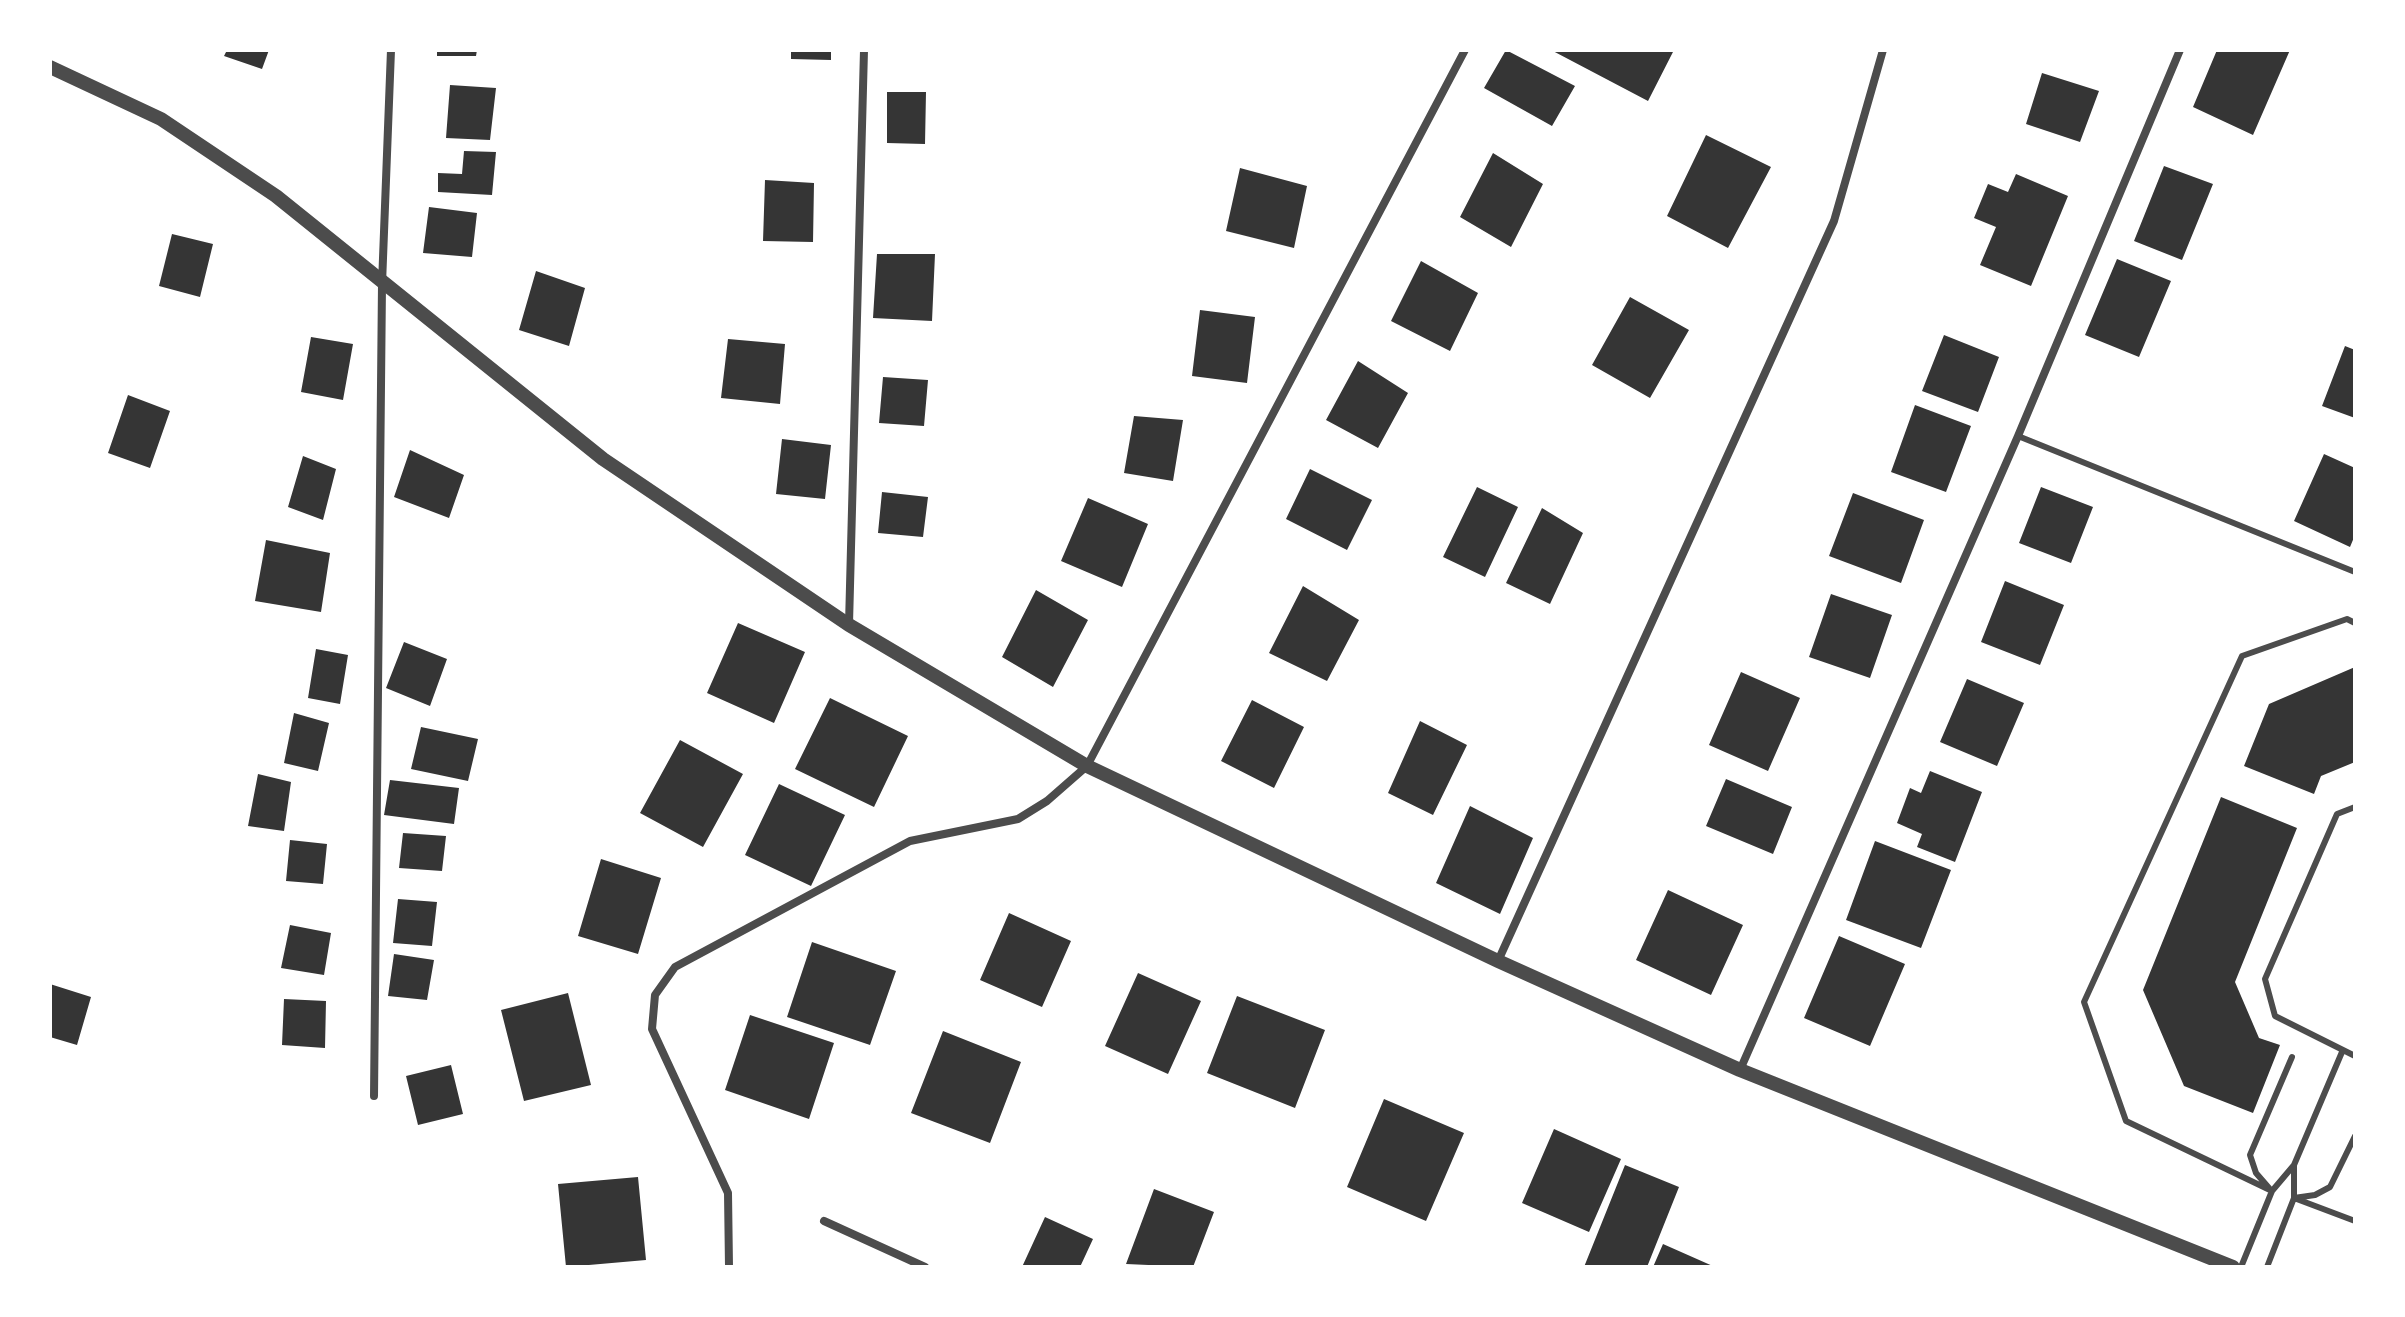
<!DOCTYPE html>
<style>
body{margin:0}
#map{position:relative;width:2405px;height:1317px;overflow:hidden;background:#fff;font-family:"Open Sans",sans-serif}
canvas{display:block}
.frame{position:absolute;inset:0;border:52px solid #fff;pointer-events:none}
</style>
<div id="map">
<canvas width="2405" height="1317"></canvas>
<div class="frame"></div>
</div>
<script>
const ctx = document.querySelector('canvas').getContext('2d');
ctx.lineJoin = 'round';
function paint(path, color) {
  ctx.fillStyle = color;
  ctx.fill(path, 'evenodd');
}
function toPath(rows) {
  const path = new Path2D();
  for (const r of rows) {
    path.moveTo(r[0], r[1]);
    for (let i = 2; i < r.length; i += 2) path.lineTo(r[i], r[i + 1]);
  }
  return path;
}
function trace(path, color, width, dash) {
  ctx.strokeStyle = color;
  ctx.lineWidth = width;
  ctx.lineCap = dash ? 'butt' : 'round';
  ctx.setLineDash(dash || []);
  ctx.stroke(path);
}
const building = toPath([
 [227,50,269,50,262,69,224,56],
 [437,50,477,50,476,56,437,56],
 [791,50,831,50,831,60,791,59],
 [1506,50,1575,86,1552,126,1484,88],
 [1551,50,1674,50,1648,101],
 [2217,50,2290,50,2253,135,2193,107],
 [2042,73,2099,91,2080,142,2026,124],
 [450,85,496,88,490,140,446,138],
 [887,92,926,92,925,144,887,143],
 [1706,135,1771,167,1728,248,1667,216],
 [464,151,496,152,492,195,438,192,438,173,462,174],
 [1493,153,1543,184,1511,247,1460,217],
 [2164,166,2213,184,2182,260,2134,241],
 [1240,168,1307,186,1294,248,1226,231],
 [2016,174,2068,196,2031,286,1980,265,1996,227,1974,218,1988,184,2008,192],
 [765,180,814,183,813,242,763,241],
 [429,207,477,213,472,257,423,253],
 [172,234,213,244,200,297,159,286],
 [877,254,935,254,932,321,873,318],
 [2117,259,2171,281,2139,357,2085,335],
 [1421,261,1478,293,1450,351,1391,321],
 [536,271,585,288,569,346,519,330],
 [1630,297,1689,330,1650,398,1592,365],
 [1200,310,1255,317,1247,383,1192,376],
 [1944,335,1999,357,1978,412,1922,391],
 [311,337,353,344,343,400,301,392],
 [728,339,785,344,780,404,721,398],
 [2345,346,2355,350,2355,418,2322,406],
 [1358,361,1408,393,1378,448,1326,420],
 [883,377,928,380,924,426,879,423],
 [128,395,170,411,150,468,108,453],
 [1915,405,1971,426,1946,492,1891,472],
 [1134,416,1183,420,1173,481,1124,473],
 [782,439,831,445,825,499,776,494],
 [410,450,464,475,449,518,394,497],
 [2324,454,2355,468,2355,535,2350,547,2294,521],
 [303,456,336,469,323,520,288,507],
 [1310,469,1372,500,1347,550,1286,519],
 [1477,487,1518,507,1485,577,1443,557],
 [2041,487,2093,507,2071,563,2019,543],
 [882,492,928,497,923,537,878,533],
 [1853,493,1924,520,1901,583,1829,556],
 [1088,498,1148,524,1122,587,1061,561],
 [1542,508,1583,533,1550,604,1506,583],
 [266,540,330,553,321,612,255,601],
 [2005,581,2064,605,2040,665,1981,642],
 [1303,586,1359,620,1327,681,1269,653],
 [1036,590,1088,620,1053,687,1002,657],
 [1831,594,1892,615,1870,678,1809,657],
 [738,623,805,652,774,723,707,693],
 [404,642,447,659,430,706,386,688],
 [316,649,348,655,340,704,308,698],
 [2355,667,2355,762,2321,776,2314,794,2244,766,2269,704],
 [1741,672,1800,698,1768,771,1709,745],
 [1967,679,2024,703,1997,766,1940,742],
 [830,698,908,736,874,807,795,769],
 [1252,700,1304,727,1274,788,1221,761],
 [294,713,329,723,318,771,284,763],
 [1420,721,1467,745,1433,815,1388,793],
 [421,727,478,739,468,781,411,769],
 [680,740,743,774,703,847,640,813],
 [1930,771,1982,792,1955,862,1917,847,1922,834,1897,823,1910,788,1921,793],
 [258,774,291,782,284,831,248,826],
 [1726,779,1792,807,1773,854,1706,826],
 [390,780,459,788,454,824,384,815],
 [779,784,845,815,811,886,745,855],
 [2221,797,2297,828,2235,982,2259,1038,2280,1045,2253,1113,2184,1086,2143,990],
 [1470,806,1533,838,1500,914,1436,883],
 [403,833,446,836,442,871,399,868],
 [290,840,327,844,323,884,286,881],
 [1875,841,1951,870,1921,948,1846,920],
 [601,859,661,878,638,954,578,936],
 [1668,890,1743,925,1711,995,1636,960],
 [398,899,437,902,432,946,393,943],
 [1009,913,1071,941,1042,1007,980,980],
 [290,925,331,933,324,975,281,968],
 [1839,936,1905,964,1870,1046,1804,1018],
 [812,942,896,971,870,1045,787,1017],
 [394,954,434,960,427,1000,388,996],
 [1138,973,1201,1001,1168,1074,1105,1046],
 [50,984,91,997,77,1045,50,1037],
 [568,993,591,1085,524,1101,501,1010],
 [1237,996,1325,1030,1295,1108,1207,1073],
 [284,999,326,1001,325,1048,282,1045],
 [750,1015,834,1043,809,1119,725,1090],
 [943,1031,1021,1062,990,1143,911,1113],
 [451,1065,463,1114,418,1125,406,1076],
 [1384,1099,1464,1133,1426,1221,1347,1187],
 [1554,1129,1621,1159,1589,1232,1522,1203],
 [1625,1165,1679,1187,1647,1267,1584,1267],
 [638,1177,646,1260,566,1267,558,1184],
 [1154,1189,1214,1212,1193,1267,1126,1264],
 [1045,1217,1093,1239,1080,1267,1022,1267],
 [1663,1244,1715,1267,1653,1267]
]);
const service = toPath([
 [2018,436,2355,572],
 [2355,807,2337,814,2265,979,2275,1016,2355,1056],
 [2355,1136,2330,1187,2315,1195,2294,1198,2355,1221],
 [2269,1188,2256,1173,2250,1155,2292,1057],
 [2272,1191,2126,1121,2084,1002,2242,656,2347,619,2355,623],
 [2241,1267,2272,1191,2294,1165],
 [2267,1267,2294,1198,2294,1165,2342,1052]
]);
const minor = toPath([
 [849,624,864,50],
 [1498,961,1834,221,1883,50],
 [1740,1070,2018,436,2180,50],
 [374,1096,382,284,391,50],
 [824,1221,925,1267],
 [729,1267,728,1193,652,1029,655,995,675,967,910,841,1018,819,1047,801,1087,766,1465,50]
]);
const tertiary = toPath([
 [50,67,161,119,276,196,603,459,849,625,1087,766,1498,961,1740,1070,2233,1267]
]);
paint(building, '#353535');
trace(service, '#4c4c4c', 6);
trace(minor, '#4c4c4c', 8);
trace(tertiary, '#4c4c4c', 14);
</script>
